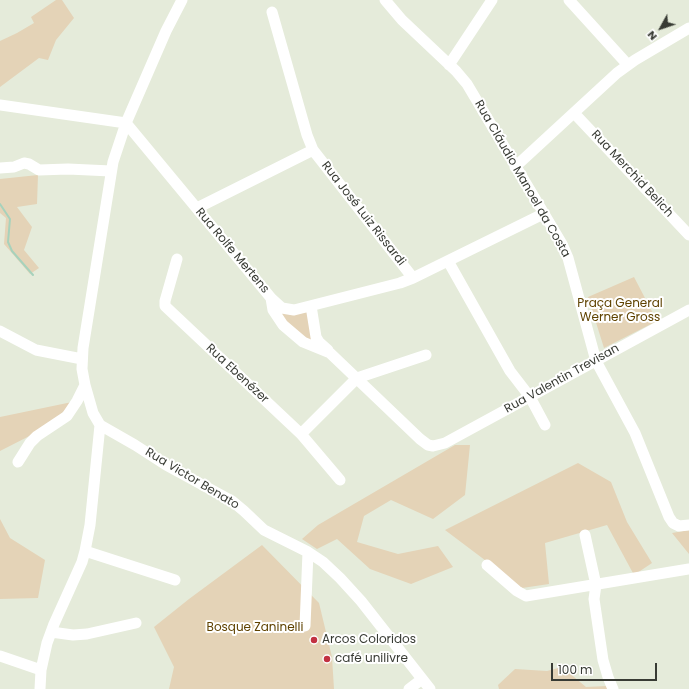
<!DOCTYPE html>
<meta charset="utf-8">
<style>
body{margin:0}
#map{position:relative;width:689px;height:689px;overflow:hidden;background:#e5ebda;font-family:Poppins,sans-serif}
canvas{display:block}
.north{position:absolute;left:641px;top:8px;width:40px;height:40px;-webkit-text-stroke:3px #fff;paint-order:stroke;rotate:230deg;font-size:11px;font-weight:700;line-height:16px;text-align:center;color:#383b34}
.north::after{content:'';display:block;margin:auto;width:14px;height:18px;background:#383b34;clip-path:polygon(50% 0,100% 100%,50% 72%,0 100%)}
.scale{position:absolute;left:551px;top:663px;width:106px;height:18px;box-sizing:border-box;border:2px solid #383b34;border-top:0;padding-left:5px;font-size:12px;line-height:14px;white-space:nowrap;color:#383b34;-webkit-text-stroke:3px #fff;paint-order:stroke}
</style>
<div id="map">
<canvas width="689" height="689"></canvas>
<div class="north">N</div>
<div class="scale">100 m</div>
</div>
<script>
const ctx = document.querySelector('canvas').getContext('2d');
ctx.lineJoin = 'round';
function paint(path, color) {
  ctx.fillStyle = color;
  ctx.fill(path, 'evenodd');
}
function toPath(rows) {
  const path = new Path2D();
  for (const r of rows) {
    path.moveTo(r[0], r[1]);
    for (let i = 2; i < r.length; i += 2) path.lineTo(r[i], r[i + 1]);
  }
  return path;
}
function trace(path, color, width, dash) {
  ctx.strokeStyle = color;
  ctx.lineWidth = width;
  ctx.lineCap = dash ? 'butt' : 'round';
  ctx.setLineDash(dash || []);
  ctx.stroke(path);
}
function drawText(font, color, halo, rows, align = 'center') {
  ctx.font = font + ' Poppins,sans-serif';
  ctx.lineWidth = 4;
  ctx.setLineDash([]);
  ctx.textBaseline = 'middle';
  ctx.strokeStyle = halo;
  ctx.fillStyle = color;
  for (const [text, x, y, turn = 0] of rows) {
    ctx.save();
    ctx.translate(x, y);
    ctx.rotate((+turn || 0) * Math.PI / 180);
    ctx.textAlign = isNaN(turn) ? turn : align;
    if (halo) ctx.strokeText(text, 0, 0);
    ctx.fillText(text, 0, 0);
    ctx.restore();
  }
}
const green = toPath([
 [56,0,62,0,74,18,56,40,48,60,39,58,0,87,0,41,17,33,34,23,31,17],
 [38,175,37,204,17,207,32,227,24,250,39,268,30,274,4,244,6,218,0,213,0,179],
 [634,277,657,321,604,348,588,297],
 [277,309,291,315,308,312,314,342,293,331],
 [72,402,51,425,0,451,0,417],
 [455,445,470,445,465,495,433,519,391,500,364,516,357,542,398,554,438,546,453,567,411,584,370,569,337,539,317,549,302,539,318,525],
 [578,463,611,482,627,522,652,563,634,575,607,525,545,543,549,584,522,588,445,530],
 [0,519,10,538,45,560,38,598,0,599],
 [689,530,689,554,672,533],
 [262,545,319,603,332,657,334,689,169,689,174,667,154,627,189,599],
 [562,667,586,687,607,686,609,689,499,689,498,685,515,669,547,671]
]);
const stream = toPath([
 [0,204,10,219,8,242,12,251,33,275]
]);
const minor = toPath([
 [385,0,402,20,456,71,467,84,562,244,568,258,596,361,635,433,669,517,673,523,679,526,689,525],
 [569,0,628,65],
 [272,12,307,135,313,150,413,278],
 [449,65,492,0],
 [0,105,126,123,271,298,273,310,283,325,303,342,330,353,420,439,428,445,433,446,445,443,689,310],
 [574,113,689,235],
 [515,167,617,73,635,60,689,28],
 [0,168,14,167,24,163,29,164,39,170,68,169,111,171],
 [197,208,313,150],
 [177,259,165,301,165,306,301,434,340,480],
 [448,261,510,371,530,397,545,425],
 [271,298,282,308,294,310,400,283,413,278,543,214],
 [311,306,316,337,319,342,328,350],
 [0,331,36,350,82,359],
 [100,425,135,445,166,465,232,501,244,511,264,530,308,552,323,562,340,578,361,601,430,689],
 [301,434,357,378,426,355],
 [18,462,30,443,37,436,67,416,77,401,85,385],
 [585,535,596,585,594,599,603,660,608,677,613,689],
 [85,551,175,580],
 [487,565,517,591,526,596,689,569],
 [305,626,308,552],
 [51,632,73,635,87,634,136,623],
 [0,656,41,670],
 [40,689,41,670,47,643,54,624,82,562,85,551,90,525,100,425,93,413,85,385,82,369,83,348,113,162,126,123,166,31,182,0],
 [409,689,422,679]
]);
const markers = [
 [314,640,4,"#c23141"],
 [327,659,4,"#c23141"]
];
const streetNames = [
 ["Rua Merchid Belich",632,174,47],
 ["Rua Cláudio Manoel da Costa",522,179,60],
 ["Rua José Luiz Rissardi",363,214,52],
 ["Rua Rolfe Mertens",232,251,50],
 ["Rua Ebenézer",237,374,43],
 ["Rua Valentin Trevisan",562,379,-29],
 ["Rua Victor Benato",192,479,31]
];
const parkNames = [
 ["Praça General",620,304],
 ["Werner Gross",620,318],
 ["Bosque Zaninelli",255,628]
];
const poiNames = [
 ["Arcos Coloridos",322,640],
 ["café unilivre",335,659]
];
paint(green, '#e4d3b7');
trace(stream, '#a7d2bc', 2);
trace(minor, '#fff', 11);
for (const [x, y, r, color] of markers) {
  const dot = new Path2D();
  dot.arc(x, y, r, 0, 2 * Math.PI);
  ctx.fillStyle = color;
  ctx.fill(dot);
  trace(dot, '#fff', 1.5);
}
drawText('12px', '#383b34', '#fff', streetNames);
drawText('12px', '#5f4200', '#fff', parkNames);
drawText('12px', '#383b34', '#fff', poiNames, 'left');
</script>
